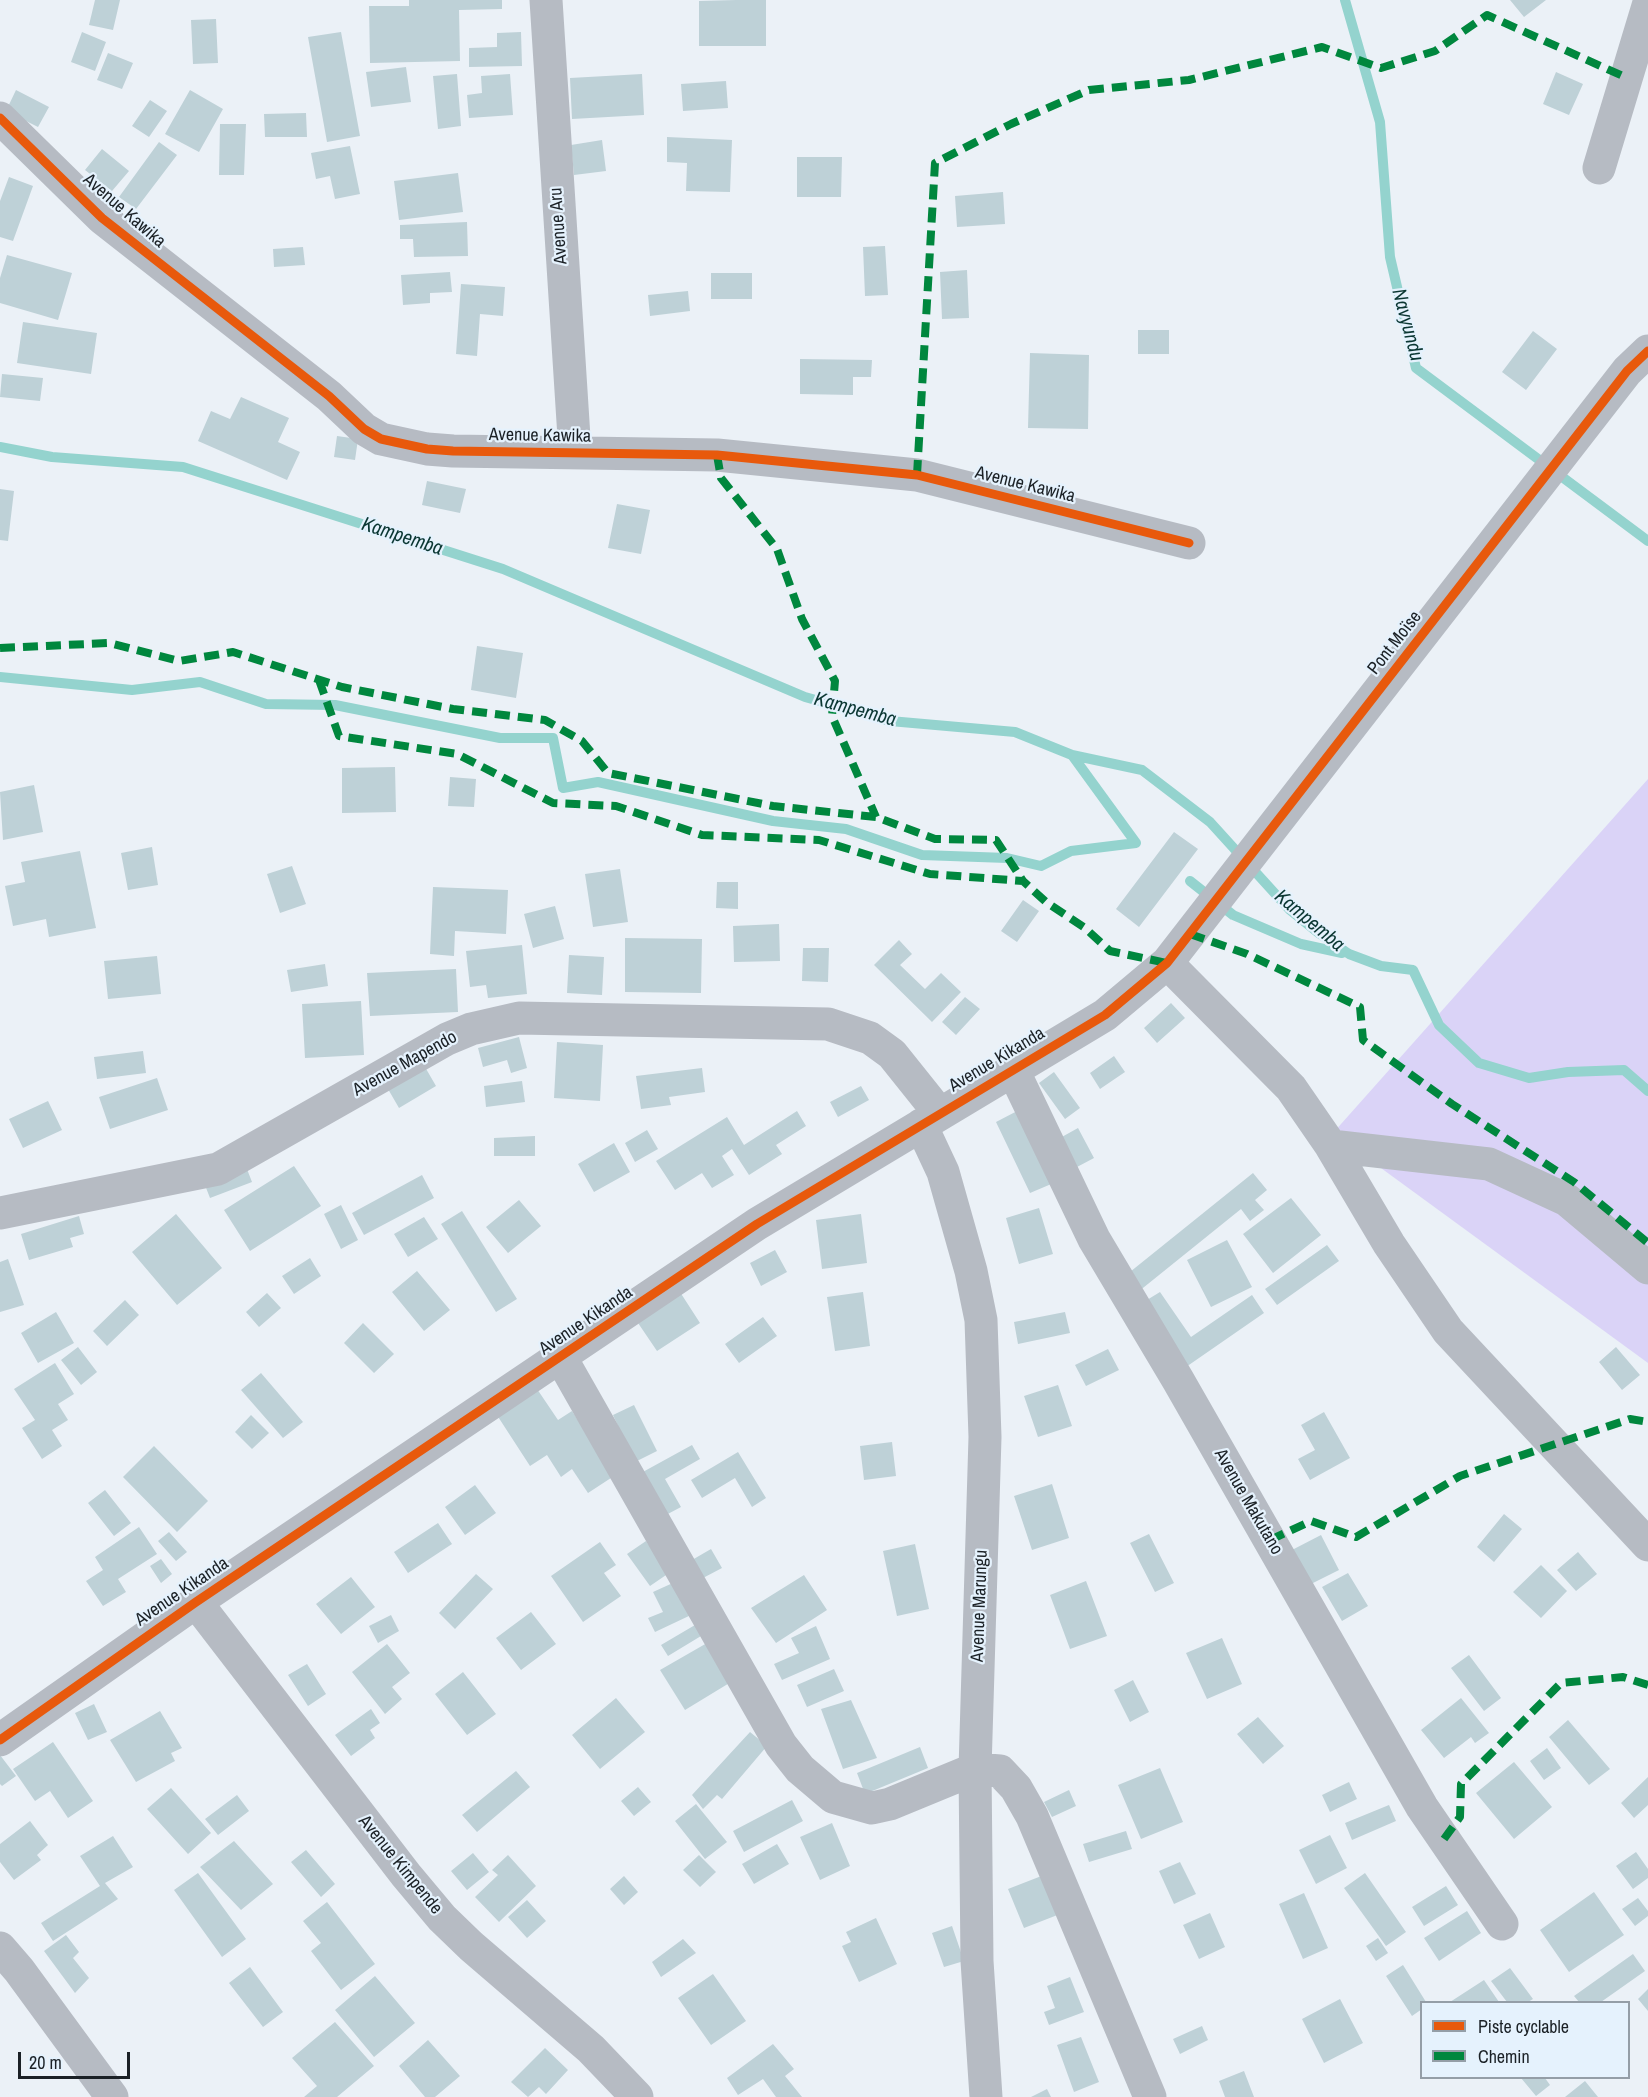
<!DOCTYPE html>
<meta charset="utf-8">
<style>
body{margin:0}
#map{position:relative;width:1648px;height:2097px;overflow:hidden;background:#ebf1f7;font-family:"Archivo Narrow",sans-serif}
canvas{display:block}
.legend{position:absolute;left:1420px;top:2001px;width:210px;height:78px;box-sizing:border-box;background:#e5f2fd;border:2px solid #949ea7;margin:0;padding:8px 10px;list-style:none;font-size:18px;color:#1b2126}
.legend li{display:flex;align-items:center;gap:12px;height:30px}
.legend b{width:30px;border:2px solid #949ea7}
.scale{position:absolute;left:18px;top:2052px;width:112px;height:27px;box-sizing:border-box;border:3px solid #1b2126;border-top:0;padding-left:8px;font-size:18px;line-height:21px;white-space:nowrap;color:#1b2126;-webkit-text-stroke:4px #e5f2fd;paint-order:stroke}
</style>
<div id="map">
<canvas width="1648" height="2097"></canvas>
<ul class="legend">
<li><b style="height:8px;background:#e8590c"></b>Piste cyclable</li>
<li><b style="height:8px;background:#00873e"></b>Chemin</li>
</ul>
<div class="scale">20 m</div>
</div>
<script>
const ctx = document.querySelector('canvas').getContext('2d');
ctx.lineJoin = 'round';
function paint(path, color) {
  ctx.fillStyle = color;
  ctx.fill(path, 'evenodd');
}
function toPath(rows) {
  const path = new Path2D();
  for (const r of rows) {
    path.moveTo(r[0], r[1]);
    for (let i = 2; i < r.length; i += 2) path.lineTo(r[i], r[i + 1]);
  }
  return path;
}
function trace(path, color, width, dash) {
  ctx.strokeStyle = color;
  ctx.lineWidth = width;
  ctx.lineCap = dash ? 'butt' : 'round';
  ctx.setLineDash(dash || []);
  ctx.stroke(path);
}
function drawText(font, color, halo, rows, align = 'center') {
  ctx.font = font + ' "Archivo Narrow",sans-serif';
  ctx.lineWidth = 4.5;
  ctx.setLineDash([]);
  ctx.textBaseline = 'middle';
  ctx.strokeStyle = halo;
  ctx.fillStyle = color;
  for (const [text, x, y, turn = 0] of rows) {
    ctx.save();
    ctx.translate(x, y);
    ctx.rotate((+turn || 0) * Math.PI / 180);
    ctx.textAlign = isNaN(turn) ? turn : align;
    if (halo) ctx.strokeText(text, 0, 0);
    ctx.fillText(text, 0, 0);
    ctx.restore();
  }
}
const green = toPath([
 [1648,779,1648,1363,1333,1133]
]);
const stream = toPath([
 [1345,0,1380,122,1390,257,1416,368,1648,541],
 [0,447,52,457,183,467,503,569,805,697,890,721,1015,732,1072,755,1142,770,1210,822,1289,909,1320,934,1349,954,1381,966,1413,970,1439,1025,1479,1063,1529,1078,1568,1072,1624,1070,1648,1091],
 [0,677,132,690,200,682,266,704,335,705,500,738,553,738,563,788,598,782,773,821,846,829,922,855,1007,858,1041,866,1071,851,1136,843,1072,755],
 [1190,881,1233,915,1301,944,1342,953]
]);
const building = toPath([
 [95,0,120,0,113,30,89,25],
 [409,0,502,0,502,9,459,10,460,61,370,63,369,6,409,6],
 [736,0,766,0,766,46,699,46,699,1],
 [1510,0,1546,0,1524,17],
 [216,19,218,63,193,64,191,20],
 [82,32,106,42,95,71,71,62],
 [341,32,360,136,327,142,308,37],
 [521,32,522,66,469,67,469,48,497,47,497,33],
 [108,53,133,63,122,89,97,80],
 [406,67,411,102,371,107,366,72],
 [1556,72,1583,84,1569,115,1543,104],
 [457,74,461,126,438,129,433,76],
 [510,74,513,115,469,118,467,95,482,93,481,76],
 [642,74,644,115,572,119,570,78],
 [726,81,728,108,683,111,681,84],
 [16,90,49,107,38,127,6,111],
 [190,90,223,109,199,152,165,134],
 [150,100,167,111,149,137,132,126],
 [306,113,307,137,265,137,264,114],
 [220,124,246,124,244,175,219,175],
 [667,137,732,140,730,192,686,191,687,163,667,162],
 [602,140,606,171,574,175,571,145],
 [159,142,177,155,136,209,119,197],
 [350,146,360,194,335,199,330,176,316,179,311,153],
 [102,149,129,171,112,191,85,170],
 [797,157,842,157,841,197,797,197],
 [458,173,463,212,399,220,394,181],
 [9,177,33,186,13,241,0,237,0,201],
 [1003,192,1005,224,957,227,955,196],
 [467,222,468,256,414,257,413,239,400,239,400,225],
 [885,246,888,295,865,296,863,247],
 [303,247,305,265,274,267,273,249],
 [7,255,72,273,58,320,0,303,0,278],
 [967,270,969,318,942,319,940,272],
 [450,272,452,292,430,293,430,303,403,305,401,275],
 [711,273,752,273,752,299,711,299],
 [461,284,505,287,503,316,480,314,477,356,456,354],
 [688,291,690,311,650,316,648,295],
 [23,322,97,333,91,374,17,363],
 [1138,330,1169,330,1169,354,1138,354],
 [1533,331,1557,349,1526,390,1502,372],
 [1030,353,1089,355,1088,429,1028,428],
 [800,359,872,360,871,377,853,377,853,395,800,394],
 [2,374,43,378,40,401,0,397],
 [241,397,289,418,278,442,300,452,287,480,198,441,211,411,230,419],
 [337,436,358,439,355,460,334,457],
 [427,481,466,489,460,513,422,505],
 [0,489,14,491,8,541,0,540],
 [617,504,650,510,641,554,608,548],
 [477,646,523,653,516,698,471,690],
 [395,767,396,812,342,813,342,768],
 [450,777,476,779,474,807,448,806],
 [34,785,43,832,3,840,0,792],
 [1174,832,1198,849,1139,927,1116,909],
 [152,847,158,885,128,890,121,853],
 [80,851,96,928,49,937,46,919,13,926,5,886,25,882,21,862],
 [292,866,306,904,280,913,267,874],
 [620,869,628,922,593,927,585,874],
 [717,882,738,882,738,909,716,908],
 [433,887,508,890,506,934,455,931,454,956,430,954],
 [1023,900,1039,911,1017,942,1001,931],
 [555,906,564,939,533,948,524,914],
 [779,924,780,961,734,962,733,926],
 [625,938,702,939,701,993,625,992],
 [899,940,912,954,900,965,925,989,941,973,961,992,932,1022,874,965],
 [522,945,527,994,488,998,486,985,470,987,466,951],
 [803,948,829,948,828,982,802,981],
 [569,955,604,957,602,995,567,993],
 [157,956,161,994,108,999,104,961],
 [325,964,328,986,291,992,287,970],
 [456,969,458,1012,370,1016,367,973],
 [965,997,980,1009,956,1035,942,1022],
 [361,1001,364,1055,305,1058,302,1004],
 [1171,1003,1185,1018,1157,1043,1144,1028],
 [519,1037,527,1068,511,1073,507,1060,483,1067,478,1048],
 [557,1042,603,1045,600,1101,554,1098],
 [143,1051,146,1073,97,1079,94,1057],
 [1114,1056,1125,1072,1100,1089,1090,1073],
 [425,1067,436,1086,399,1108,388,1089],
 [702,1068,705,1092,669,1097,671,1105,641,1109,636,1076],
 [1054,1072,1080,1108,1065,1119,1039,1083],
 [157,1078,168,1110,110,1129,99,1097],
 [522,1081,525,1102,486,1107,484,1086],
 [861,1086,869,1100,838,1117,830,1102],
 [48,1101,62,1130,23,1148,9,1119],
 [1021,1109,1056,1182,1030,1193,996,1122],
 [797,1111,806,1126,776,1145,782,1154,749,1175,732,1149,722,1156,734,1175,712,1188,702,1173,675,1190,656,1161,727,1117,744,1145],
 [1078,1128,1094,1158,1077,1167,1060,1138],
 [647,1130,658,1149,635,1162,625,1143],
 [535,1136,535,1156,494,1156,494,1138],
 [614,1143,630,1172,594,1192,578,1164],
 [245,1164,252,1182,210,1198,203,1180],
 [294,1166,321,1206,250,1251,224,1210],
 [1253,1173,1267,1190,1255,1200,1264,1210,1250,1221,1241,1209,1133,1296,1120,1280],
 [422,1175,434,1198,364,1235,352,1213],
 [1291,1198,1321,1235,1273,1273,1243,1234],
 [519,1200,541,1226,508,1253,486,1227],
 [341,1205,358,1240,341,1249,324,1214],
 [1039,1208,1053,1254,1019,1264,1006,1218],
 [462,1211,517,1299,496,1312,441,1224],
 [176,1214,222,1268,177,1305,132,1252],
 [861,1214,867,1263,822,1269,816,1220],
 [79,1216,84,1234,70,1238,73,1247,29,1260,21,1234],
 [424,1217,438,1239,408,1257,394,1234],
 [1227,1240,1252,1287,1211,1307,1187,1260],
 [1327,1245,1339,1261,1277,1305,1265,1289],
 [775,1250,787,1272,761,1286,750,1263],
 [310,1258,321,1276,294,1294,282,1276],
 [8,1259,24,1305,0,1312,0,1262],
 [417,1271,450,1310,424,1331,392,1292],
 [680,1292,700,1323,657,1351,636,1320],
 [863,1292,870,1346,835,1351,827,1297],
 [1160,1292,1191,1337,1252,1295,1264,1313,1186,1367,1142,1303],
 [267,1293,281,1308,259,1327,246,1312],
 [125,1300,139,1315,107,1346,93,1331],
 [56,1312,74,1343,38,1363,21,1333],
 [1065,1312,1070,1333,1018,1344,1014,1322],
 [763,1317,777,1336,739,1363,725,1344],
 [363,1323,394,1354,374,1373,344,1343],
 [78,1347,97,1372,81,1385,61,1360],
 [1616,1347,1640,1375,1622,1390,1599,1362],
 [1108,1349,1119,1370,1086,1386,1075,1365],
 [55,1363,74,1394,58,1404,68,1420,52,1430,62,1446,42,1459,22,1428,35,1420,14,1389],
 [261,1373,303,1422,283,1438,241,1390],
 [533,1383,558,1420,572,1411,614,1476,588,1493,572,1469,561,1477,547,1455,530,1466,493,1409],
 [1058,1385,1072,1426,1038,1437,1024,1396],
 [634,1405,657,1451,635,1462,613,1415],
 [1324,1412,1350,1458,1310,1480,1298,1459,1315,1450,1301,1425],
 [251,1415,269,1433,252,1449,235,1432],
 [892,1442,896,1476,864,1480,860,1446],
 [692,1445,700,1459,665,1479,681,1507,664,1516,641,1473],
 [154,1446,208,1501,177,1532,123,1477],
 [738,1452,766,1498,752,1507,735,1478,702,1498,691,1480],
 [1052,1484,1069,1538,1032,1550,1014,1496],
 [475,1485,496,1513,465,1535,445,1507],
 [105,1490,131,1523,114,1536,88,1503],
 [1504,1514,1522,1529,1494,1562,1477,1547],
 [438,1523,452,1544,408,1573,394,1552],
 [139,1527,157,1554,118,1579,126,1592,103,1606,86,1581,103,1570,95,1557],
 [169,1532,187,1552,176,1561,158,1541],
 [1149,1534,1174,1583,1155,1592,1130,1543],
 [1321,1535,1339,1570,1311,1584,1292,1550],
 [646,1541,669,1573,650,1586,627,1554],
 [600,1542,616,1565,604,1573,621,1596,583,1622,551,1576],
 [915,1544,929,1609,897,1616,883,1551],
 [711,1549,722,1568,703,1578,692,1560],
 [1578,1552,1597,1574,1576,1591,1557,1570],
 [161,1559,172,1574,161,1583,150,1566],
 [1541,1565,1567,1591,1541,1618,1513,1592],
 [1348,1573,1368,1606,1342,1621,1322,1587],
 [476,1574,493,1589,455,1629,439,1613],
 [804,1575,827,1610,776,1643,751,1608],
 [351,1577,375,1607,341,1634,316,1604],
 [1086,1581,1107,1636,1070,1649,1050,1595],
 [675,1582,691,1615,655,1632,648,1618,663,1612,653,1592],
 [531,1612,556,1644,521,1670,496,1638],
 [391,1615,399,1631,378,1643,369,1626],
 [695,1625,701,1636,668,1656,661,1645],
 [816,1626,830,1659,782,1680,774,1664,799,1653,791,1638],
 [1222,1638,1242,1684,1207,1699,1186,1653],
 [707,1643,731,1682,685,1710,660,1670],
 [387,1644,410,1673,392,1687,402,1699,385,1714,352,1672],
 [1469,1655,1501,1698,1484,1711,1451,1668],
 [307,1664,326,1694,308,1706,288,1675],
 [834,1669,844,1691,807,1707,797,1685],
 [463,1672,496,1714,467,1735,435,1694],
 [1133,1680,1149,1712,1130,1722,1114,1690],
 [616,1698,645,1732,600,1769,572,1735],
 [1461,1698,1489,1733,1475,1743,1471,1737,1444,1758,1421,1730],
 [851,1700,877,1758,843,1769,821,1709],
 [94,1704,107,1732,88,1740,75,1713],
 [371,1709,380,1723,370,1730,375,1738,351,1756,335,1735],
 [160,1711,182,1748,171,1753,175,1761,136,1782,110,1740],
 [1258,1717,1284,1746,1263,1764,1237,1734],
 [1568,1720,1610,1769,1589,1785,1549,1737],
 [750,1732,767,1746,722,1799,717,1795,703,1809,692,1795],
 [53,1742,93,1801,68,1818,50,1791,35,1801,13,1769],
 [920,1747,928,1768,865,1794,857,1773],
 [1547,1748,1561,1768,1544,1780,1530,1761],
 [0,1755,16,1776,2,1786,0,1784],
 [1514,1762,1552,1807,1514,1839,1476,1793],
 [1160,1768,1183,1822,1141,1839,1118,1785],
 [516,1771,530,1787,477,1832,462,1815],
 [1648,1777,1648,1805,1634,1818,1621,1803],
 [1349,1782,1357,1799,1330,1812,1322,1795],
 [638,1787,651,1802,634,1816,621,1801],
 [171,1788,211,1833,188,1854,147,1809],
 [1069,1790,1076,1806,1052,1817,1044,1802],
 [237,1795,249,1811,218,1835,205,1819],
 [792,1800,803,1821,744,1852,733,1831],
 [696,1804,727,1842,705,1859,675,1821],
 [1389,1805,1396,1821,1352,1840,1345,1823],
 [30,1821,48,1845,37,1855,41,1860,14,1880,0,1862,0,1844],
 [832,1823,850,1866,820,1880,800,1837],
 [1126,1831,1132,1849,1089,1862,1083,1844],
 [1330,1835,1347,1868,1316,1884,1299,1850],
 [113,1836,133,1867,105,1883,118,1899,53,1941,41,1923,100,1886,80,1856],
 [234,1841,273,1884,241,1910,200,1867],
 [777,1844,789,1864,754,1884,742,1864],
 [306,1850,335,1884,321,1897,291,1862],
 [1636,1852,1648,1869,1648,1878,1633,1889,1616,1866],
 [473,1853,489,1872,467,1890,451,1871],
 [508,1855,536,1886,499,1922,475,1897,498,1875,492,1870],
 [699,1855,716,1872,700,1887,683,1870],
 [1180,1862,1196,1894,1174,1904,1159,1871],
 [198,1873,246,1939,222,1957,174,1890],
 [1365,1873,1406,1932,1386,1946,1344,1888],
 [1044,1875,1060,1914,1024,1928,1008,1889],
 [624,1876,638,1892,624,1905,610,1889],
 [1446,1886,1458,1905,1424,1926,1412,1907],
 [1594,1892,1624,1935,1569,1972,1540,1930],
 [1304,1893,1328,1948,1303,1959,1279,1904],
 [1638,1898,1648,1911,1648,1916,1635,1926,1622,1909],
 [527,1900,546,1921,527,1938,508,1917],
 [327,1902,375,1964,341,1990,311,1951,321,1943,303,1921],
 [1467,1911,1481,1933,1439,1961,1424,1938],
 [1210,1913,1225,1947,1199,1959,1183,1925],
 [876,1918,897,1964,859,1982,842,1946,851,1942,846,1932],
 [952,1926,964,1961,944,1967,932,1933],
 [66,1935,79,1952,73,1958,89,1978,75,1993,44,1951],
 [1378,1938,1388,1953,1376,1961,1366,1946],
 [683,1939,696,1953,661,1977,652,1962],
 [1633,1954,1645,1971,1601,2002,1579,2002,1574,1996],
 [1403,1965,1426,2002,1422,2002,1422,2009,1412,2016,1386,1976],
 [250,1967,283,2012,263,2027,229,1983],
 [1510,1968,1533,1999,1528,2002,1507,2002,1491,1981],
 [713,1974,746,2021,711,2045,678,1998],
 [375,1976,415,2023,374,2057,335,2010],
 [1070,1977,1084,2012,1049,2025,1044,2012,1055,2008,1047,1986],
 [1484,1980,1499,2002,1450,2002],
 [1648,1989,1648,2011,1638,1999],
 [1340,1999,1363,2043,1324,2063,1302,2019],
 [335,2022,374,2066,337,2097,304,2097,317,2086,292,2058],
 [1202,2026,1208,2040,1180,2054,1173,2039],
 [1081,2037,1099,2082,1074,2092,1057,2045],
 [428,2040,460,2076,435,2097,425,2097,399,2066],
 [773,2044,794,2069,785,2076,802,2097,776,2097,763,2079,738,2095,727,2078],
 [545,2048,568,2070,546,2094,539,2087,528,2097,511,2082],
 [1244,2071,1254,2097,1225,2097,1219,2081],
 [1521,2078,1545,2078,1550,2085,1536,2096],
 [1585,2081,1598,2097,1565,2097],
 [1047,2089,1051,2097,1031,2097]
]);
const minor = toPath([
 [546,0,575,453],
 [0,118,102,218,329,396,364,429,381,439,427,449,453,451,717,455,917,475,1189,543],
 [1599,168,1648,6],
 [1167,963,1291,1088,1331,1146,1389,1244,1448,1331,1648,1545],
 [1013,1070,1094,1239,1178,1380,1422,1807,1502,1924],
 [921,1125,943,1172,971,1271,981,1320,985,1437,975,1769,977,1961,986,2097],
 [1331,1146,1489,1164,1567,1200,1648,1268],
 [0,1213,218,1169,447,1039,471,1029,519,1018,828,1024,870,1038,892,1054,940,1114],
 [561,1358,781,1745,800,1769,833,1797,872,1808,890,1804,975,1769,1000,1771,1016,1788,1032,1816,1150,2097],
 [196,1602,406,1875,442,1918,471,1946,591,2049,637,2097],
 [0,1740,196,1602,757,1224,1105,1015,1167,963,1627,371,1648,351],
 [0,1948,19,1970,112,2097]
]);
const quiet = toPath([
 [717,455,721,478,777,549,802,619,835,681,832,716,876,817],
 [917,475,935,163,1011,124,1089,90,1189,80,1322,47,1381,68,1435,51,1487,15,1625,77],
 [0,648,109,643,179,661,233,652,342,687,453,709,545,720,582,741,608,773,773,806,876,817,935,839,996,840,1023,881],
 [319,680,339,736,457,754,553,803,616,806,702,835,819,840,930,874,1023,881,1046,902,1085,928,1110,951,1167,963],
 [1190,934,1247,954,1360,1007,1363,1040,1452,1104,1574,1182,1648,1243],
 [1270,1540,1311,1521,1356,1537,1460,1476,1630,1419,1648,1422],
 [1444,1839,1460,1817,1461,1784,1561,1683,1623,1677,1648,1685]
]);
const cycleway = toPath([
 [0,118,102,218,329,396,364,429,381,439,427,449,453,451,717,455,917,475,1189,543],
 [0,1740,196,1602,757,1224,1105,1015,1167,963,1627,371,1648,351]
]);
const streetNames = [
 ["Avenue Kawika",124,211,41],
 ["Avenue Aru",559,226,-94],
 ["Avenue Kawika",540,436,1],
 ["Avenue Kawika",1025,485,14],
 ["Pont Moïse",1395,643,-52],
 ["Avenue Kikanda",997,1060,-31],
 ["Avenue Mapendo",405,1064,-29],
 ["Avenue Kikanda",586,1321,-34],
 ["Avenue Makutano",1248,1502,60],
 ["Avenue Kikanda",182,1592,-34],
 ["Avenue Marungu",980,1606,-88],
 ["Avenue Kimpende",400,1865,51]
];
const waterNames = [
 ["Navyundu",1407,325,75],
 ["Kampemba",402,537,18],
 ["Kampemba",855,710,15],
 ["Kampemba",1309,921,40]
];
paint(green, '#dad3f7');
trace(stream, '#94d3ce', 10);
paint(building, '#bed1d7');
trace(minor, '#b6bbc3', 33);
trace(quiet, '#00873e', 8, [15, 8]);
trace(cycleway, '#e8590c', 9);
drawText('18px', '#1b2126', '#e5f2fd', streetNames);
drawText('italic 20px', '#0b3733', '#e5f2fd', waterNames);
</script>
